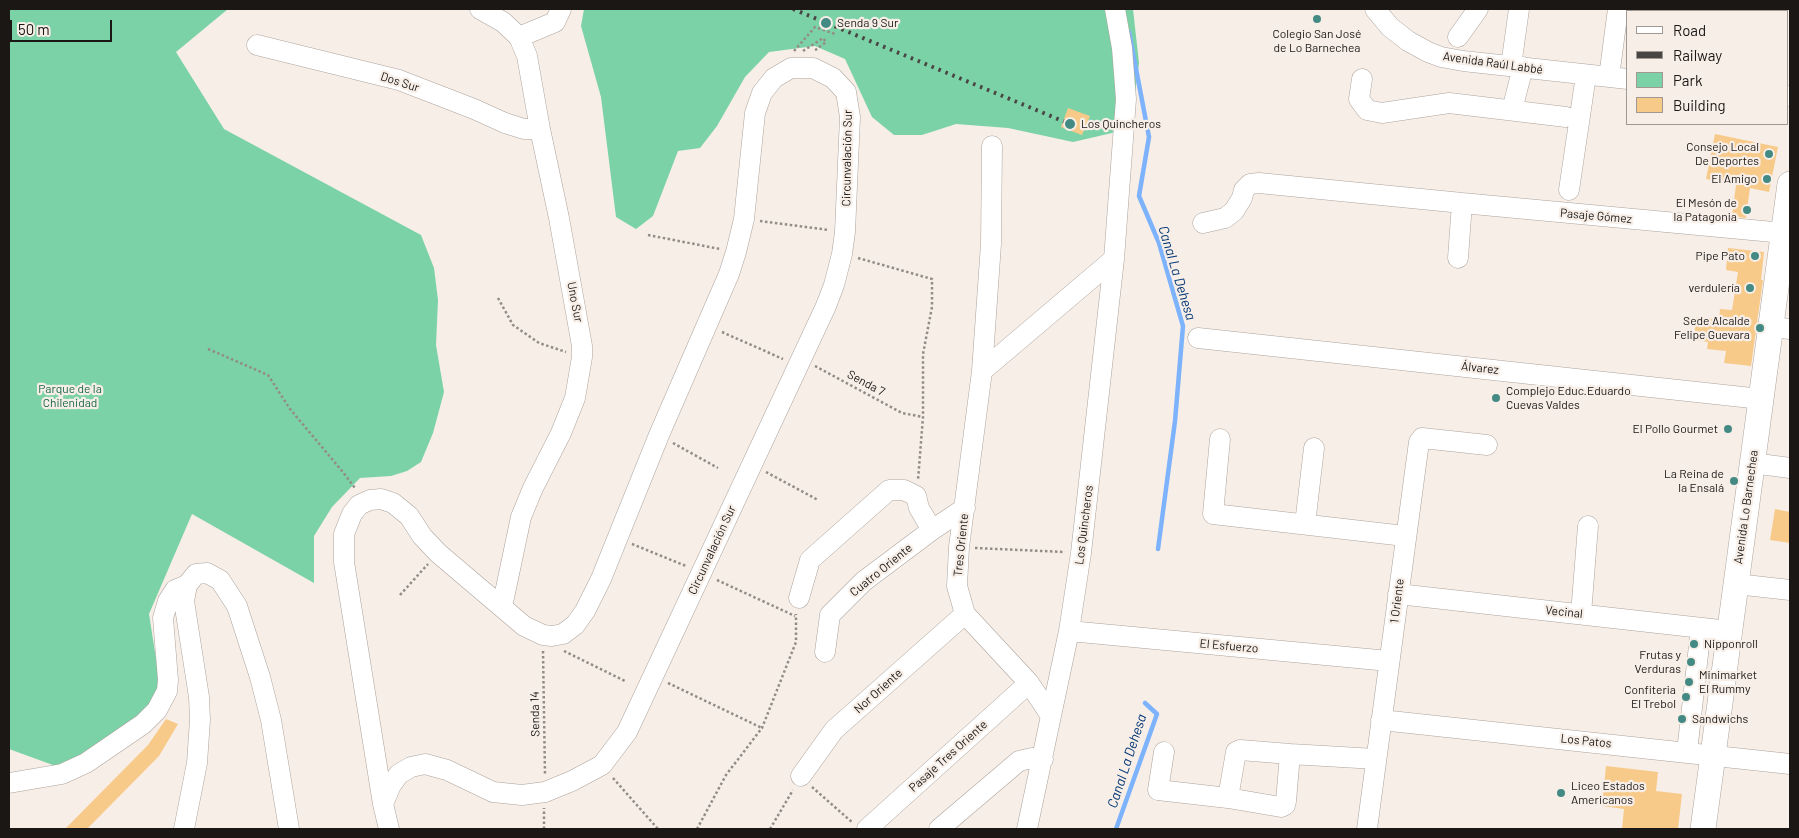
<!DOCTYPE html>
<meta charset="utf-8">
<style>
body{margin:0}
#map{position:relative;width:1799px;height:838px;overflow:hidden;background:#f7eee7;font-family:Barlow,sans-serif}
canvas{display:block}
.frame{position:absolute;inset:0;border:10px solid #1a1715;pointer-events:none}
.legend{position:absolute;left:1626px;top:10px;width:162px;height:115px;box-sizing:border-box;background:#f7eee7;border:1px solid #9f9893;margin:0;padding:6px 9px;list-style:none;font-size:15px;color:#1a1715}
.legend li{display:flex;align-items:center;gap:10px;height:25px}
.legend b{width:25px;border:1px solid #9f9893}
.scale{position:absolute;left:10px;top:20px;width:102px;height:22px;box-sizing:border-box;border:2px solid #1a1715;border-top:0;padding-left:6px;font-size:15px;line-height:18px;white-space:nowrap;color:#1a1715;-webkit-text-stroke:4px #f7eee7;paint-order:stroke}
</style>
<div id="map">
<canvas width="1799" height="838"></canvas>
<div class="frame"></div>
<ul class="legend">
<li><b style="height:6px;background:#fff"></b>Road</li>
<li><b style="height:6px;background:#494542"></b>Railway</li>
<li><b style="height:14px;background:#7cd2a7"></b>Park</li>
<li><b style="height:14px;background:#f8ca89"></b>Building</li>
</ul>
<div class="scale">50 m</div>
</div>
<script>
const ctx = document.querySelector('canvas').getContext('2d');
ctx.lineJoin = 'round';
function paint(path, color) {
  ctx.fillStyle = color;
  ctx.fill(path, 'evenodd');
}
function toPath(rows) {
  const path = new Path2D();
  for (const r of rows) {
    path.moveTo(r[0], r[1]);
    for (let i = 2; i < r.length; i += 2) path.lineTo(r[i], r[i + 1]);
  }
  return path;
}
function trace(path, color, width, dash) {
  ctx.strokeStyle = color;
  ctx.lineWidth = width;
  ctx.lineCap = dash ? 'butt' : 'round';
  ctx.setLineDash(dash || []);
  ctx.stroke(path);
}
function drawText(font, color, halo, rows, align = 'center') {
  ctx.font = font + ' Barlow,sans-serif';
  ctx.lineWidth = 4.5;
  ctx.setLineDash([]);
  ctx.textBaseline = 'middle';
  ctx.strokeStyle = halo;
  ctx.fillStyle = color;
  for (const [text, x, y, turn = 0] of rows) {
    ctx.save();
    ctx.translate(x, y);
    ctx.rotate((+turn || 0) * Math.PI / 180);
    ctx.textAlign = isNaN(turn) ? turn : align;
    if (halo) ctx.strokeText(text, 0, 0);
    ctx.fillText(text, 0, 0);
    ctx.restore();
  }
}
const green = toPath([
 [9,9,228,9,176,52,224,129,421,235,434,268,438,300,436,345,444,392,433,433,421,462,407,471,391,476,360,478,332,507,314,536,314,583,192,514,149,614,165,715,72,772,9,749],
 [584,9,1133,9,1139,63,1131,123,1112,133,1073,142,1008,128,956,124,922,135,894,135,872,117,845,59,815,46,769,52,745,77,717,126,700,148,678,151,653,216,636,229,616,217,601,97,581,26]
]);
const stream = toPath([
 [1129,32,1149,137,1139,196,1159,243,1183,326,1175,421,1158,549],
 [1116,829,1157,714,1145,703]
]);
const building = toPath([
 [1068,108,1090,116,1082,135,1061,127],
 [1715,134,1778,147,1769,192,1750,188,1746,218,1732,216,1736,185,1706,179],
 [1728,248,1764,252,1761,280,1763,280,1751,366,1724,363,1726,351,1707,349,1708,342,1694,340,1696,317,1719,320,1720,309,1732,310,1738,272,1726,270],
 [1775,509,1790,512,1790,543,1770,540],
 [166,719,178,724,159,756,87,829,65,829,148,745],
 [1606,766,1658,772,1656,791,1682,794,1678,829,1622,829,1624,809,1602,806]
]);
const path = toPath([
 [794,51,815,27,835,34],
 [803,51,823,38,826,42,814,51],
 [760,221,829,230],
 [648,235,720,249],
 [858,258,932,279,932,307,923,354,923,417,918,480],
 [498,298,513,325,539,343,566,352],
 [722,332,783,359],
 [208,349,268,375,290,409,342,471,355,488],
 [815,366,902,413,923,417],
 [673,443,718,468],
 [766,472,818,500],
 [632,544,686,566],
 [975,548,1065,552],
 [717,580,795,616],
 [400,595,428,564],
 [543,651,545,775],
 [564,651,625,681],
 [668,683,762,728],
 [613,778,658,829],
 [812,787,853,823],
 [544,829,544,808],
 [697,829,726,775,762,728,796,642,796,614],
 [770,829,793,790]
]);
const minor = toPath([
 [480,9,503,22,519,37,527,56,540,129,559,218,582,346,582,357,575,398,561,433,533,488,521,517,502,607],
 [1375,9,1390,27,1408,41,1428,52,1441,57,1463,61,1628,79],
 [519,37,555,22,561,9],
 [1458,37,1478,9],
 [257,45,399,80,474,109,505,123,524,129,540,129],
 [1511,66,1519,9],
 [1609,77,1618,9],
 [1362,79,1359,99,1367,110,1382,113,1449,103,1566,117],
 [1788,96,1790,96],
 [1512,110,1523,67],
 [992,146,991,244,982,371,959,547,957,586,965,614,1029,683,1051,716],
 [1569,190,1586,75],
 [1203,223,1225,218,1234,211,1242,198,1244,190,1250,184,1259,183,1462,203],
 [1458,258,1462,203,1784,233],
 [1771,327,1790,329],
 [1198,338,1761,399],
 [982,371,1114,259],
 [1220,439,1213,514,1405,536],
 [1752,463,1790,468],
 [1305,524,1314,448],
 [1736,584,1790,590],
 [1398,594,1729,631],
 [799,598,810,560,889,490,904,490,916,496,919,508,932,530],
 [1581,614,1588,526],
 [1069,631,1389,661],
 [825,652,830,615,864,581,932,530,965,508],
 [1381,720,1790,764],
 [1164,752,1158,790,1228,798,1281,807,1285,805,1286,801,1290,754,1376,759],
 [1687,752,1701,628],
 [801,776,834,730,965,614],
 [9,783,62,774,86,763,143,724,157,710,167,691,168,680,163,618,168,601,175,590,187,585],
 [1228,798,1236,752,1240,750,1290,754],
 [383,804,391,785,399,774,411,767,425,764,447,770,493,792,522,795,545,792,572,781,602,765,627,732,826,306,834,285,842,254,845,232,850,117,846,92,833,78,813,68,791,68,774,78,762,93,755,113,744,219,736,252,729,274,659,435,601,579,585,611,575,625,563,634,552,636,543,635,524,626,438,553,422,536,409,516,393,503,381,499,370,500,359,505,352,514,344,534,344,562,383,804,389,829],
 [184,829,197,763,200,720,199,697,184,601,187,585,196,574,207,573,220,580,237,606,260,677,271,720,289,829],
 [867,829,1029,683],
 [939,829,1019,761,1032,758,1043,759],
 [1027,829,1069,631,1081,553,1114,259,1126,99,1122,48,1115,9],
 [1367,829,1419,442,1422,438,1487,445]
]);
const major = toPath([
 [1703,829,1790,184]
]);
const rail = toPath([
 [793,9,1070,124]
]);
const markers = [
 [1317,19,5,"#438a84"],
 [826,23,6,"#438a84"],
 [1070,124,6,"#438a84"],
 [1769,154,5,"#438a84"],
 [1767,179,5,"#438a84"],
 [1747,210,5,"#438a84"],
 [1755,256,5,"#438a84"],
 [1750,288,5,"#438a84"],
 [1760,328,5,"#438a84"],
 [1496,398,5,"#438a84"],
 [1728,429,5,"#438a84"],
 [1734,481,5,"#438a84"],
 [1694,644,5,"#438a84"],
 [1691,662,5,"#438a84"],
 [1689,682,5,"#438a84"],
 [1686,697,5,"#438a84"],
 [1682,719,5,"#438a84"],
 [1561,793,5,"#438a84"]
];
const poiNames = [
 ["Senda 9 Sur",837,23,"left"],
 ["Colegio San José",1317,34,"center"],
 ["de Lo Barnechea",1317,48,"center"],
 ["Los Quincheros",1081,124,"left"],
 ["Consejo Local",1759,147],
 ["De Deportes",1759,161],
 ["El Amigo",1757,179],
 ["El Mesón de",1737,203],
 ["la Patagonia",1737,217],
 ["Pipe Pato",1745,256],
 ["verdulería",1740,288],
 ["Sede Alcalde",1750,321],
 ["Felipe Guevara",1750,335],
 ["Complejo Educ.Eduardo",1506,391,"left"],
 ["Cuevas Valdes",1506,405,"left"],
 ["El Pollo Gourmet",1718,429],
 ["La Reina de",1724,474],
 ["la Ensalá",1724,488],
 ["Nipponroll",1704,644,"left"],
 ["Frutas y",1681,655],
 ["Verduras",1681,669],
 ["Minimarket",1699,675,"left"],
 ["El Rummy",1699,689,"left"],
 ["Confiteria",1676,690],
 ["El Trebol",1676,704],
 ["Sandwichs",1692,719,"left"],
 ["Liceo Estados",1571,786,"left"],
 ["Americanos",1571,800,"left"]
];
const streetNames = [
 ["Avenida Raúl Labbé",1493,63,8],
 ["Dos Sur",400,82,18],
 ["Circunvalación Sur",847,158,-89],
 ["Pasaje Gómez",1596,216,5],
 ["Uno Sur",575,302,79],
 ["Álvarez",1480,368,6],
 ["Senda 7",866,383,28],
 ["Avenida Lo Barnechea",1746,507,-82],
 ["Los Quincheros",1084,525,-83],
 ["Tres Oriente",961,545,-84],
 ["Circunvalación Sur",712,550,-65],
 ["Cuatro Oriente",881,570,-39],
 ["1 Oriente",1397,601,-83],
 ["Vecinal",1564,612,6],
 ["El Esfuerzo",1229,646,5],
 ["Nor Oriente",878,691,-42],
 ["Senda 14",535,714,-91],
 ["Los Patos",1586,741,6],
 ["Pasaje Tres Oriente",948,756,-42]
];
const parkNames = [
 ["Parque de la",70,389],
 ["Chilenidad",70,403]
];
const waterNames = [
 ["Canal La Dehesa",1177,273,73],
 ["Canal La Dehesa",1127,761,-72]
];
paint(green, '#7cd2a7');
trace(stream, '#7db2fd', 4.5);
paint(building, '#f8ca89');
trace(minor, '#aca39d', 21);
trace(major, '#aca39d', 26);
trace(path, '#928c87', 2.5, [2.5, 2.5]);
trace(minor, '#fff', 20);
trace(major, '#fff', 25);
trace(rail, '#494542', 4, [2.5, 5]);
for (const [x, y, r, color] of markers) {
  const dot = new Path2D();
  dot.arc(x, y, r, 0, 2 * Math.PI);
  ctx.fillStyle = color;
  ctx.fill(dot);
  trace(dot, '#f7eee7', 2);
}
drawText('12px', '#1a1715', '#f7eee7', poiNames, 'right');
drawText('12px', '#1a1715', '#f7eee7', streetNames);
drawText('12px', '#186646', '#f7eee7', parkNames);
drawText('italic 14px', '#013676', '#f7eee7', waterNames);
</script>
